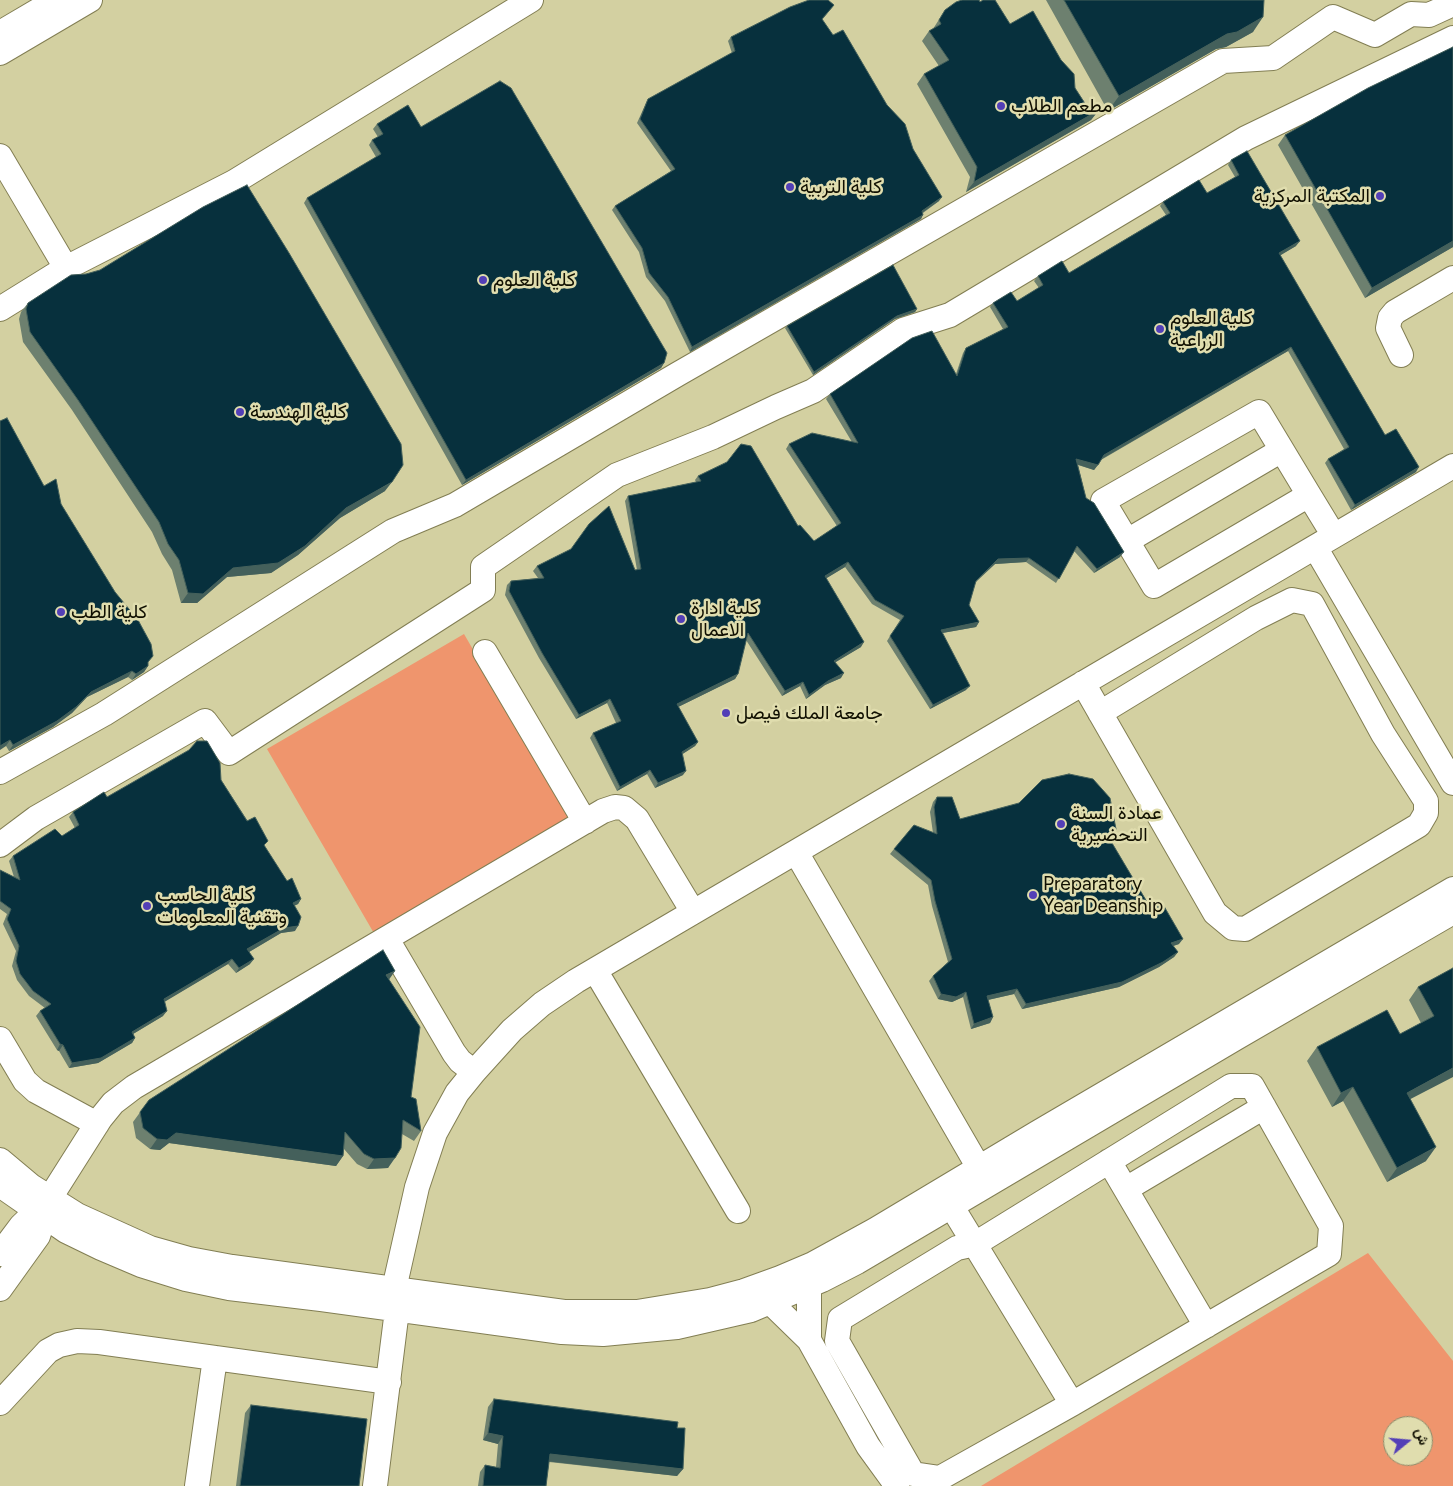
<!DOCTYPE html>
<meta charset="utf-8">
<style>
body{margin:0}
#map{position:relative;width:1453px;height:1486px;overflow:hidden;background:#d3d0a1;font-family:Figtree,Vazirmatn,sans-serif}
canvas{display:block}
.north{position:absolute;left:1383px;top:1416px;width:50px;height:50px;box-sizing:border-box;background:#e0ddae;border:1px solid #8d8b69;border-radius:50%;rotate:73deg;font-size:14px;font-weight:700;line-height:20px;text-align:center;color:#100f01}
.north::after{content:'';display:block;margin:auto;width:18px;height:22px;background:#533fb7;clip-path:polygon(50% 0,100% 100%,50% 72%,0 100%)}
</style>
<div id="map">
<canvas width="1453" height="1486"></canvas>
<div class="north">ش</div>
</div>
<script>
const ctx = document.querySelector('canvas').getContext('2d');
ctx.lineJoin = 'round';
function paint(path, color) {
  ctx.fillStyle = color;
  ctx.fill(path, 'evenodd');
}
function toPath(rows) {
  const path = new Path2D();
  for (const r of rows) {
    path.moveTo(r[0], r[1]);
    for (let i = 2; i < r.length; i += 2) path.lineTo(r[i], r[i + 1]);
  }
  return path;
}
function trace(path, color, width, dash) {
  ctx.strokeStyle = color;
  ctx.lineWidth = width;
  ctx.lineCap = dash ? 'butt' : 'round';
  ctx.setLineDash(dash || []);
  ctx.stroke(path);
}
function drawText(font, color, halo, rows, align = 'center') {
  ctx.font = font + ' Figtree,Vazirmatn,sans-serif';
  ctx.lineWidth = 5;
  ctx.setLineDash([]);
  ctx.textBaseline = 'middle';
  ctx.strokeStyle = halo;
  ctx.fillStyle = color;
  for (const [text, x, y, turn = 0] of rows) {
    ctx.save();
    ctx.translate(x, y);
    ctx.rotate((+turn || 0) * Math.PI / 180);
    ctx.textAlign = isNaN(turn) ? turn : align;
    if (halo) ctx.strokeText(text, 0, 0);
    ctx.fillText(text, 0, 0);
    ctx.restore();
  }
}
const green = toPath([
 [464,634,572,820,375,935,267,749],
 [1368,1253,1453,1361,1453,1486,981,1486],
 [1393,1426,1423,1426,1423,1456,1393,1456]
]);
const minor = toPath([
 [0,33,56,0],
 [0,53,90,0],
 [0,156,66,268],
 [0,309,66,268,234,182,531,0],
 [1401,355,1388,328,1390,318,1395,312,1453,278],
 [1309,495,1154,586,1103,501,1259,412,1309,495,1334,536],
 [1127,541,1282,450],
 [1315,547,1453,783],
 [485,652,585,822],
 [1083,683,1215,913,1233,928,1245,929,1419,825,1426,813,1426,801,1383,734,1312,604,1292,600,1256,618,1100,713],
 [0,772,104,714,393,531,455,505,678,374,1223,61,1273,58,1333,17,1375,35,1411,14,1429,15,1453,4],
 [0,845,36,818,205,721,229,753,483,590,483,567,617,475,713,437,776,407,813,391,903,330,950,315,1246,138,1453,38],
 [796,852,979,1168],
 [387,939,454,1053,460,1061,474,1072],
 [595,970,738,1211],
 [0,1039,25,1081,36,1091,97,1124],
 [1231,1086,1252,1086,1331,1226,1329,1254,1072,1404,940,1478,913,1474,837,1341,840,1319,957,1248,975,1244,1231,1086],
 [0,1160,31,1186,77,1215,150,1248,189,1259,232,1267,564,1312,637,1312,710,1300,744,1291,780,1278,813,1264,875,1230,1037,1133,1453,889],
 [1109,1161,1206,1326],
 [0,1185,66,1231,101,1248,141,1265,186,1279,229,1288,321,1299,562,1332,603,1334,677,1327,751,1310,822,1280,857,1262,1236,1038,1453,912],
 [1126,1189,1264,1107],
 [952,1207,1072,1404],
 [0,1254,21,1226,50,1198,100,1119,113,1103,134,1087,603,811,615,807,624,808,637,819,693,912],
 [0,1289,38,1236,49,1202],
 [394,1289,417,1187,435,1133,457,1093,474,1072,512,1030,542,1004,576,981,1453,466],
 [770,1302,809,1340,809,1286],
 [809,1340,868,1446,897,1486],
 [0,1403,48,1351,59,1345,77,1341,99,1342,389,1382],
 [197,1486,215,1358],
 [375,1486,397,1310]
]);
const wall = toPath([
 [1046,0,1264,0,1253,32,1226,47,1216,49,1108,111],
 [980,2,1010,24,1075,88,1086,105,1099,110,1091,120,966,192,970,177,917,84,924,74,939,66,922,41,929,31,933,29,945,10],
 [834,5,822,20,913,149,939,201,923,213,921,219,690,352,665,301,646,277,639,252,612,210,615,206,671,171,637,123,646,103,648,99,732,53,728,41,731,37],
 [1453,47,1453,247,1365,298,1278,145,1285,135],
 [377,124,421,127,664,363,661,368,462,485,304,203,307,198,376,157,369,145,372,140,378,137,373,129],
 [1231,160,1296,246,1280,255,1385,435,1416,472,1351,510,1325,463,1328,459,1344,449,1288,351,1101,460,1094,470,1078,465,1086,498,1120,557,1094,573,1074,551,1056,583,1026,562,995,564,975,583,969,605,979,622,976,627,942,633,966,690,930,709,887,641,900,620,872,604,845,567,826,578,861,647,835,662,841,678,825,685,806,699,800,686,782,696,746,640,738,674,735,679,678,707,698,742,695,746,682,754,683,775,655,788,647,774,617,791,590,738,593,733,616,723,607,703,576,719,539,658,505,595,507,585,511,581,538,578,533,571,537,566,637,570,625,501,628,496,696,482,695,480,698,476,798,526,814,541,837,526,786,449,789,444,852,442,826,399,830,394,956,374,963,353,966,348,1003,329,990,307,993,303,1017,301,1039,288,1034,281,1038,276,1069,273,1166,215,1160,206,1163,202,1207,193,1235,177,1228,165],
 [28,303,385,491,340,518,298,555,271,573,227,577,197,603,181,603,172,570,162,554,152,532,72,410,23,342,19,319,21,312],
 [917,309,915,312,895,319,813,375,785,328,787,326],
 [44,486,61,504,148,663,148,666,144,672,132,680,128,677,87,697,72,713,53,727,9,751,6,746],
 [221,780,287,881,301,899,298,904,294,906,295,931,281,933,249,952,250,964,236,973,228,964,165,1001,163,1016,133,1034,135,1038,132,1043,98,1063,69,1068,59,1051,57,1050,36,1016,40,1011,45,1008,29,996,17,980,12,966,16,951,3,924,7,914,0,909,0,870,14,877,9,861,13,856,62,836,75,828,69,817,73,812,107,797],
 [937,797,960,819,1112,843,1150,907,1179,944,1173,946,1178,952,1174,957,1159,967,1119,987,1022,1009,1014,994,988,1000,993,1017,990,1023,971,1029,963,997,952,1002,938,999,929,981,933,976,948,962,932,906,928,885,890,854,894,849,933,833,930,812,933,802],
 [1453,968,1410,1099,1426,1161,1387,1182,1343,1101,1332,1107,1307,1061,1317,1047,1400,1034,1421,1023,1409,1000,1418,987],
 [389,979,411,1097,421,1131,414,1141,402,1134,388,1168,367,1169,357,1164,344,1149,343,1156,336,1166,169,1143,160,1150,150,1149,136,1138,133,1122,149,1100],
 [494,1399,677,1428,683,1469,677,1476,549,1462,546,1486,478,1486,480,1472,485,1465,496,1467,498,1444,483,1440,488,1407],
 [251,1405,359,1486,236,1486,245,1413]
]);
const shadedWall = toPath([
 [1263,17,1253,32,1226,47,1216,49,1108,111,1119,96,1227,34],
 [1099,110,1091,120,966,192,974,182],
 [942,197,939,201,919,215,922,211],
 [923,215,921,219,690,352,692,347],
 [1300,241,1296,246,1276,258,1279,253],
 [1453,241,1453,247,1365,298,1372,288],
 [917,309,915,312,895,319,813,375,814,372,897,316],
 [1291,347,1288,351,1100,460,1104,455],
 [664,363,661,368,462,485,466,480],
 [1076,459,1098,465,1094,470,1073,463],
 [1419,467,1416,472,1351,510,1355,505],
 [392,482,385,491,340,518,298,555,271,573,227,577,197,603,181,603,188,593,233,568,346,508],
 [1124,552,1120,557,1094,573,1097,569],
 [1029,558,1026,562,995,564,972,585,998,559],
 [848,562,845,567,822,581,825,576],
 [979,622,976,627,937,634,941,630],
 [864,642,861,647,831,665,834,661],
 [148,666,144,672,132,680,136,674],
 [132,671,128,677,87,697,72,713,53,727,9,751,13,745,91,692],
 [844,673,841,678,825,685,806,699,809,695,828,681],
 [738,674,735,679,674,709,677,704],
 [803,682,800,686,782,696,785,691],
 [970,686,966,690,930,709,933,705],
 [610,699,607,703,576,719,579,715],
 [10,740,6,746,0,750,0,746],
 [698,742,695,746,678,757,682,752],
 [650,770,647,774,617,791,620,787],
 [686,771,683,775,655,788,658,783],
 [301,899,298,904,289,908,293,903],
 [298,926,295,931,281,933,244,955,247,949,284,928],
 [1183,939,1179,944,1167,948,1171,943],
 [1178,952,1174,957,1159,967,1119,987,1022,1009,1026,1004],
 [232,959,228,964,161,1004,164,999],
 [254,959,250,964,236,973,239,968],
 [395,971,388,981,386,975],
 [1017,989,1014,994,983,1001,987,996],
 [966,992,963,997,952,1002,938,999,941,994],
 [167,1011,163,1016,128,1037,132,1032],
 [993,1017,990,1023,971,1029,974,1024],
 [135,1038,132,1043,98,1063,69,1068,72,1063],
 [60,1044,63,1045,59,1051,57,1050],
 [1453,1068,1453,1077,1397,1106,1407,1093],
 [1353,1087,1343,1101,1332,1107,1341,1093],
 [176,1133,343,1156,336,1166,169,1143,160,1150,150,1149,157,1139],
 [1436,1147,1426,1161,1387,1182,1397,1168],
 [395,1158,388,1168,367,1169,374,1159],
 [488,1433,503,1436,498,1444,483,1440],
 [550,1454,683,1469,677,1476,545,1461]
]);
const building = toPath([
 [809,0,828,0,834,5,822,19,833,35,843,30,887,105,905,124,913,149,942,197,922,211,923,215,692,347,668,297,649,273,642,248,615,206,675,169,640,119,648,99,735,51,731,37,790,7,809,0],
 [962,0,979,0,980,2,983,0,995,0,1010,24,1033,11,1061,60,1074,74,1075,88,1086,105,1093,105,1099,110,974,182,977,167,924,74,949,60,929,31,941,24,939,20,945,10,956,2,962,0],
 [1064,0,1264,0,1263,17,1237,32,1227,34,1119,96,1064,0],
 [1453,47,1453,241,1372,288,1285,135,1368,88,1453,47],
 [500,81,511,88,667,353,664,363,466,480,307,198,381,154,372,140,383,134,377,124,408,105,421,127,500,81],
 [1247,151,1300,241,1279,253,1385,435,1396,429,1419,467,1355,505,1328,459,1349,447,1291,347,1104,455,1098,465,1076,459,1086,498,1094,503,1124,552,1097,569,1077,546,1059,579,1029,558,998,559,976,581,969,605,979,622,941,630,970,686,933,705,890,636,904,616,875,600,848,562,825,576,864,642,834,661,844,673,828,681,809,695,803,682,785,691,748,633,738,674,677,704,698,742,682,752,686,771,658,783,650,770,620,787,593,733,621,721,610,699,579,715,542,653,509,591,511,581,544,578,537,566,571,549,589,524,609,506,635,570,641,569,628,496,701,481,698,476,727,462,741,444,751,446,798,526,800,525,814,541,841,523,789,444,812,433,858,443,830,394,912,338,932,331,957,376,966,348,1008,327,993,303,1011,292,1017,301,1043,285,1038,276,1062,261,1069,273,1170,213,1163,202,1199,180,1207,193,1239,175,1231,160,1247,151],
 [247,185,289,253,401,444,403,465,392,482,346,508,305,546,278,563,233,568,203,594,188,593,179,560,168,544,159,522,78,400,30,332,26,309,28,303,71,275,86,274,100,270,203,207,247,185],
 [893,265,917,309,897,316,814,372,787,326,893,265],
 [7,418,44,486,56,479,61,504,115,592,138,620,151,644,153,656,148,662,148,666,136,674,132,671,91,692,76,707,57,721,13,745,10,740,0,746,0,421,7,418],
 [197,741,207,741,220,763,221,780,247,821,255,817,268,841,264,845,287,881,292,878,301,899,293,903,301,917,298,926,284,928,247,949,254,959,239,968,232,959,164,999,167,1011,132,1032,135,1038,101,1058,72,1063,63,1045,60,1044,40,1011,51,1004,33,991,20,974,16,961,19,946,7,919,11,909,0,901,0,870,20,880,13,856,55,829,62,836,79,825,73,812,104,792,107,797,189,750,197,741],
 [1069,774,1093,779,1110,798,1116,829,1112,843,1150,907,1161,901,1183,939,1171,943,1178,952,1163,962,1122,982,1026,1004,1017,989,987,996,993,1017,974,1024,966,992,956,997,941,994,933,976,952,959,935,901,931,880,894,849,914,825,937,834,934,807,937,797,952,797,960,819,1019,803,1042,780,1069,774],
 [383,950,395,971,386,975,420,1027,411,1097,416,1099,421,1131,403,1120,401,1148,395,1158,374,1159,364,1154,345,1132,343,1156,176,1133,167,1140,157,1139,143,1128,140,1112,149,1100,383,950],
 [1453,968,1453,1068,1407,1093,1436,1147,1397,1168,1353,1087,1341,1093,1317,1047,1387,1010,1400,1034,1434,1016,1418,987,1453,968],
 [494,1399,678,1422,677,1428,685,1428,683,1469,550,1454,546,1486,483,1486,485,1465,500,1468,503,1436,488,1433,494,1399],
 [251,1405,367,1419,359,1486,240,1486,251,1405]
]);
const markers = [
 [1001,106,5,"#533fb7"],
 [790,187,5,"#533fb7"],
 [1380,196,5,"#533fb7"],
 [483,280,5,"#533fb7"],
 [1160,329,5,"#533fb7"],
 [240,412,5,"#533fb7"],
 [61,612,5,"#533fb7"],
 [681,619,5,"#533fb7"],
 [726,713,5,"#533fb7"],
 [1061,824,5,"#533fb7"],
 [1033,895,5,"#533fb7"],
 [147,906,5,"#533fb7"]
];
const poiNames = [
 ["مطعم الطلاب",1011,106],
 ["كلية التربية",800,187],
 ["المكتبة المركزية",1370,196,"right"],
 ["كلية العلوم",493,280],
 ["كلية العلوم",1170,318],
 ["الزراعية",1170,340],
 ["كلية الهندسة",250,412],
 ["كلية ادارة",691,608],
 ["الاعمال",691,630],
 ["كلية الطب",71,612],
 ["جامعة الملك فيصل",736,713],
 ["عمادة السنة",1071,813],
 ["التحضيرية",1071,835],
 ["Preparatory",1043,884],
 ["Year Deanship",1043,906],
 ["كلية الحاسب",157,895],
 ["وتقنية المعلومات",157,917]
];
paint(green, '#ef956d');
trace(minor, '#827e53', 26);
trace(minor, '#fff', 24);
paint(wall, '#6d806f');
paint(shadedWall, '#44605b');
paint(building, '#07303d');
trace(building, '#44605b', 1);
for (const [x, y, r, color] of markers) {
  const dot = new Path2D();
  dot.arc(x, y, r, 0, 2 * Math.PI);
  ctx.fillStyle = color;
  ctx.fill(dot);
  trace(dot, '#e0ddae', 2);
}
drawText('19px', '#100f01', '#e0ddae', poiNames, 'left');
</script>
